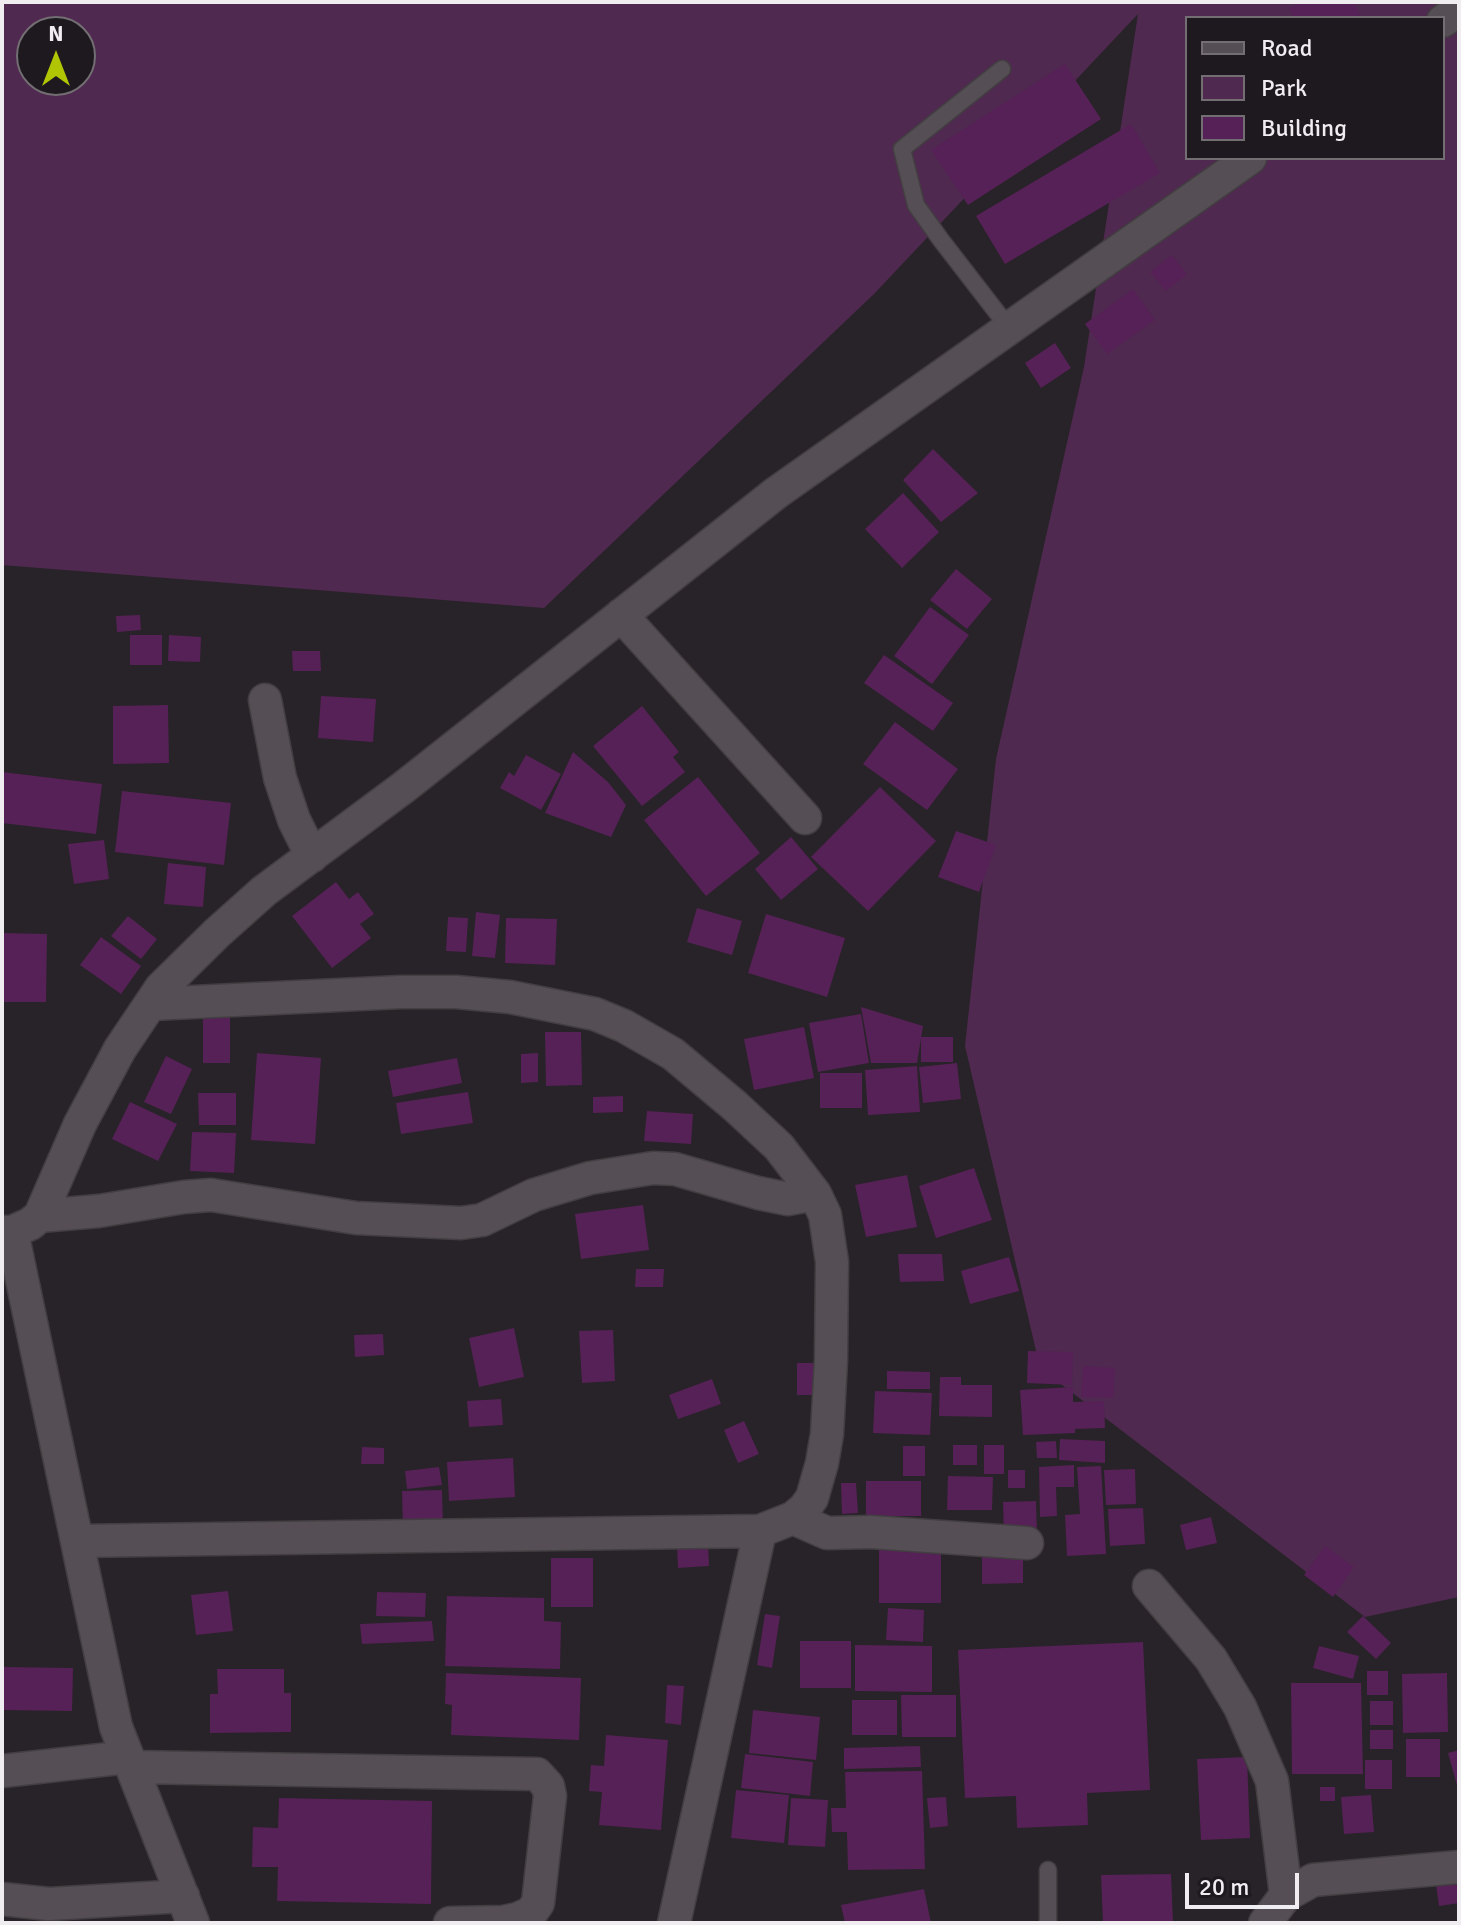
<!DOCTYPE html>
<style>
body{margin:0}
#map{position:relative;width:1461px;height:1925px;overflow:hidden;background:#282328;font-family:Signika,sans-serif}
canvas{display:block}
.frame{position:absolute;inset:0;border:4px solid #f0edf0;pointer-events:none}
.legend{position:absolute;left:1185px;top:16px;width:260px;height:144px;box-sizing:border-box;background:#1e191e;border:2px solid #726e72;margin:0;padding:10px 14px;list-style:none;font-size:24px;color:#f0edf0}
.legend li{display:flex;align-items:center;gap:16px;height:40px}
.legend b{width:40px;border:2px solid #726e72}
.north{position:absolute;left:16px;top:16px;width:80px;height:80px;box-sizing:border-box;background:#1e191e;border:2px solid #726e72;border-radius:50%;rotate:0deg;font-size:22px;font-weight:700;line-height:32px;text-align:center;color:#f0edf0}
.north::after{content:'';display:block;margin:auto;width:28px;height:36px;background:#b0c503;clip-path:polygon(50% 0,100% 100%,50% 72%,0 100%)}
.scale{position:absolute;left:1185px;top:1873px;width:114px;height:36px;box-sizing:border-box;border:4px solid #f0edf0;border-top:0;padding-left:10px;font-size:24px;line-height:28px;white-space:nowrap;color:#f0edf0;-webkit-text-stroke:6px #1e191e;paint-order:stroke}
</style>
<div id="map">
<canvas width="1461" height="1925"></canvas>
<div class="frame"></div>
<ul class="legend">
<li><b style="height:10px;background:#554e54"></b>Road</li>
<li><b style="height:22px;background:#4f294f"></b>Park</li>
<li><b style="height:22px;background:#562156"></b>Building</li>
</ul>
<div class="north">N</div>
<div class="scale">20 m</div>
</div>
<script>
const ctx = document.querySelector('canvas').getContext('2d');
ctx.lineJoin = 'round';
function paint(path, color) {
  ctx.fillStyle = color;
  ctx.fill(path, 'evenodd');
}
function toPath(rows) {
  const path = new Path2D();
  for (const r of rows) {
    path.moveTo(r[0], r[1]);
    for (let i = 2; i < r.length; i += 2) path.lineTo(r[i], r[i + 1]);
  }
  return path;
}
function trace(path, color, width, dash) {
  ctx.strokeStyle = color;
  ctx.lineWidth = width;
  ctx.lineCap = dash ? 'butt' : 'round';
  ctx.setLineDash(dash || []);
  ctx.stroke(path);
}
const green = toPath([
 [2,2,1459,2,1459,1597,1365,1617,1040,1368,965,1046,996,759,1084,367,1138,14,874,294,544,608,2,565],
 [1187,18,1443,18,1443,158,1187,158],
 [32,32,80,32,80,80,32,80]
]);
const building = toPath([
 [1301,2,1354,2,1362,18,1294,18,1289,8],
 [1065,64,1101,119,968,205,931,150],
 [1131,124,1160,173,1005,264,976,216],
 [1172,255,1187,274,1166,291,1150,272],
 [1133,289,1155,320,1107,354,1085,324],
 [1055,343,1071,368,1041,388,1025,363],
 [933,449,978,493,941,522,903,480],
 [903,493,939,532,902,568,865,529],
 [956,569,992,599,967,629,930,600],
 [930,607,969,635,932,684,894,656],
 [140,615,141,630,117,632,116,616],
 [130,635,162,635,162,665,130,665],
 [169,635,201,637,200,662,168,661],
 [292,651,320,651,321,671,293,671],
 [884,655,953,703,933,731,864,683],
 [321,696,376,699,373,742,318,738],
 [168,705,169,763,113,764,113,706],
 [642,706,679,752,673,757,685,772,642,806,593,746],
 [895,722,958,769,927,810,863,764],
 [573,752,608,782,626,805,611,837,545,813],
 [526,755,561,774,541,810,500,788,509,772,514,776],
 [2,772,102,784,96,834,2,823],
 [698,777,760,853,706,896,644,820],
 [880,787,936,841,868,911,811,857],
 [122,791,231,803,224,865,115,852],
 [956,831,996,845,979,892,938,877],
 [791,837,818,869,781,900,755,869],
 [104,840,109,879,74,884,68,844],
 [168,863,206,867,203,907,164,904],
 [336,882,349,899,358,892,374,914,360,924,371,938,332,968,292,916],
 [697,908,742,921,732,955,687,942],
 [476,912,500,915,495,958,472,956],
 [766,914,845,938,827,997,748,973],
 [128,916,157,939,141,959,111,936],
 [448,917,468,918,466,952,446,951],
 [506,918,557,919,555,965,505,963],
 [2,933,47,934,46,1002,2,1002],
 [101,937,141,966,121,994,80,965],
 [861,1007,923,1026,917,1063,871,1063],
 [203,1009,230,1009,230,1063,203,1063],
 [861,1014,869,1063,818,1072,809,1023],
 [804,1027,814,1078,754,1090,744,1039],
 [545,1032,581,1032,582,1085,546,1086],
 [921,1037,953,1037,953,1062,921,1062],
 [257,1053,321,1058,315,1144,251,1140],
 [538,1053,538,1082,521,1083,521,1054],
 [166,1056,192,1069,171,1114,144,1102],
 [457,1058,462,1083,393,1097,388,1071],
 [957,1063,961,1099,923,1103,919,1067],
 [917,1066,920,1112,868,1115,865,1070],
 [820,1073,862,1073,862,1108,820,1108],
 [468,1092,473,1123,401,1134,396,1103],
 [198,1093,236,1093,236,1125,199,1125],
 [623,1096,623,1112,593,1113,593,1097],
 [130,1102,177,1124,158,1161,112,1139],
 [647,1111,693,1114,691,1144,644,1141],
 [192,1132,236,1133,234,1173,190,1171],
 [974,1168,992,1220,936,1238,919,1186],
 [907,1175,917,1227,866,1237,855,1185],
 [643,1205,649,1250,581,1259,575,1214],
 [898,1254,942,1254,944,1281,900,1282],
 [1009,1257,1019,1291,970,1304,961,1271],
 [636,1269,664,1269,663,1287,635,1287],
 [514,1328,524,1377,479,1387,469,1338],
 [613,1330,615,1381,582,1383,579,1331],
 [383,1334,384,1355,355,1357,354,1335],
 [1028,1351,1073,1352,1072,1385,1027,1383],
 [797,1363,821,1363,821,1395,797,1395],
 [1083,1366,1115,1368,1113,1398,1081,1397],
 [887,1371,930,1372,930,1389,887,1389],
 [940,1377,961,1377,961,1385,992,1385,992,1417,939,1416],
 [712,1379,721,1404,678,1419,669,1395],
 [1073,1387,1073,1402,1104,1401,1105,1428,1075,1429,1075,1433,1023,1435,1020,1390],
 [875,1391,932,1393,930,1435,873,1433],
 [501,1399,503,1425,469,1427,467,1401],
 [744,1421,759,1454,738,1463,724,1430],
 [1060,1439,1105,1441,1105,1463,1059,1460],
 [1056,1441,1057,1458,1037,1458,1036,1442],
 [953,1445,977,1445,977,1465,953,1465],
 [984,1445,1004,1445,1004,1474,984,1474],
 [903,1446,925,1446,925,1476,903,1476],
 [362,1447,384,1448,384,1464,361,1464],
 [513,1458,515,1497,449,1501,447,1462],
 [1074,1465,1074,1487,1056,1487,1057,1516,1040,1517,1039,1467],
 [1101,1466,1106,1554,1067,1556,1065,1515,1080,1514,1077,1467],
 [439,1467,442,1485,407,1489,405,1471],
 [1135,1469,1136,1504,1106,1505,1104,1470],
 [1008,1470,1025,1470,1025,1488,1008,1488],
 [948,1476,993,1477,992,1510,947,1510],
 [866,1481,921,1481,921,1516,866,1516],
 [841,1483,856,1483,858,1513,842,1514],
 [442,1490,443,1528,403,1529,402,1491],
 [1036,1501,1037,1535,1004,1536,1003,1502],
 [1143,1508,1145,1544,1110,1546,1108,1509],
 [1211,1517,1217,1543,1186,1550,1180,1525],
 [708,1543,709,1566,678,1568,677,1544],
 [879,1545,941,1545,941,1603,879,1603],
 [1325,1546,1354,1567,1333,1597,1304,1575],
 [982,1551,1023,1551,1023,1583,982,1584],
 [551,1558,593,1558,593,1607,551,1607],
 [228,1591,233,1631,196,1635,191,1595],
 [377,1592,426,1593,425,1617,376,1616],
 [447,1596,544,1598,544,1621,561,1622,560,1669,445,1666],
 [888,1608,924,1610,923,1642,886,1640],
 [765,1614,780,1616,772,1668,757,1665],
 [1363,1616,1391,1643,1376,1659,1347,1632],
 [432,1621,434,1641,362,1644,360,1624],
 [800,1641,851,1641,851,1688,800,1688],
 [1143,1642,1150,1790,1087,1793,1088,1825,1017,1828,1016,1796,965,1798,958,1650],
 [855,1645,932,1646,932,1692,855,1691],
 [1319,1646,1359,1656,1353,1679,1313,1668],
 [2,1667,73,1668,72,1711,2,1710],
 [217,1669,284,1669,284,1693,291,1693,291,1732,210,1733,210,1694,218,1694],
 [1367,1671,1388,1671,1388,1695,1367,1695],
 [446,1673,581,1678,579,1740,451,1735,452,1705,445,1704],
 [1447,1673,1448,1732,1403,1733,1402,1674],
 [1291,1683,1361,1683,1363,1774,1292,1774],
 [667,1685,684,1686,681,1725,665,1723],
 [901,1695,956,1695,956,1737,902,1737],
 [852,1700,897,1700,897,1735,852,1735],
 [1370,1701,1393,1701,1393,1725,1370,1725],
 [753,1710,820,1717,816,1760,749,1753],
 [1370,1730,1393,1730,1393,1749,1370,1749],
 [606,1735,668,1740,661,1830,599,1825,602,1792,589,1791,591,1765,604,1766],
 [1406,1739,1440,1739,1440,1777,1406,1777],
 [920,1746,921,1767,844,1769,844,1748],
 [1459,1750,1459,1789,1458,1789,1448,1753],
 [745,1754,813,1762,810,1796,741,1788],
 [1247,1757,1250,1838,1201,1840,1197,1759],
 [1365,1760,1392,1760,1392,1789,1365,1789],
 [922,1771,925,1869,848,1870,847,1832,832,1832,831,1808,846,1808,845,1772],
 [1320,1787,1335,1787,1335,1801,1320,1801],
 [736,1790,789,1795,784,1843,731,1838],
 [1371,1795,1374,1832,1344,1834,1341,1797],
 [946,1797,948,1826,930,1828,927,1798],
 [279,1798,432,1801,431,1904,277,1901,278,1867,252,1867,253,1827,278,1828],
 [791,1798,828,1800,825,1847,788,1845],
 [1459,1873,1459,1903,1439,1906,1435,1877],
 [1171,1874,1173,1923,1103,1923,1101,1875],
 [924,1889,931,1923,845,1923,841,1905]
]);
const service = toPath([
 [1002,69,902,149,916,205,941,240,1009,328],
 [1048,1923,1048,1870]
]);
const minor = toPath([
 [1443,21,1459,9],
 [621,615,805,818],
 [265,700,280,778,294,820,312,856],
 [40,1216,80,1124,120,1049,161,988,217,933,264,891,404,787,776,493,1250,158],
 [2,1232,12,1232,30,1224,40,1216,99,1211,184,1197,211,1195,356,1218,461,1223,482,1220,534,1195,590,1178,653,1168,675,1169,758,1193,788,1199,815,1194],
 [12,1232,116,1727,193,1923],
 [793,1518,827,1533,871,1532,1027,1543],
 [77,1541,760,1531,793,1518,804,1509,812,1498,822,1463,827,1434,831,1360,832,1262,825,1215,815,1194,779,1147,735,1106,673,1054,624,1026,595,1014,510,997,456,992,401,992,152,1004],
 [1149,1586,1211,1659,1240,1707,1272,1781,1286,1895],
 [133,1767,537,1774,548,1786,550,1796,538,1903,531,1913,517,1919,503,1922,450,1923],
 [2,1771,128,1757],
 [2,1899,49,1904,183,1896],
 [674,1923,760,1531],
 [1265,1923,1286,1895,1313,1880,1459,1867]
]);
paint(green, '#4f294f');
paint(building, '#562156');
trace(service, '#423e41', 19);
trace(minor, '#423e41', 35);
trace(service, '#554e54', 16);
trace(minor, '#554e54', 32);
</script>
